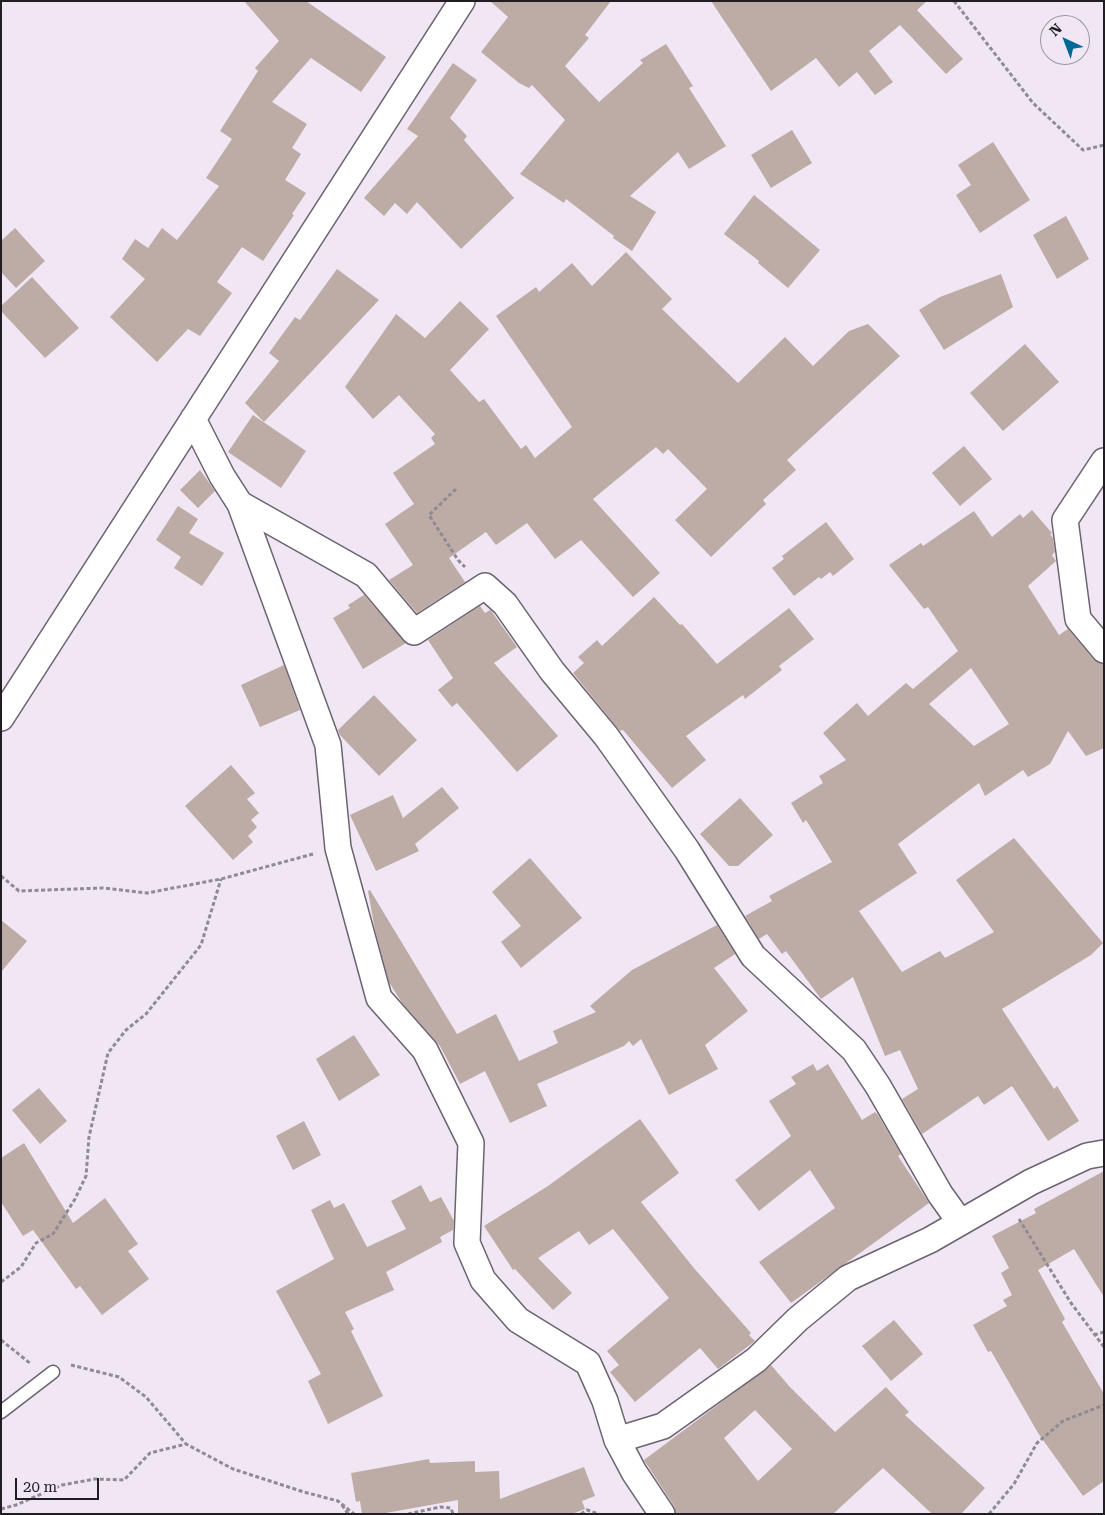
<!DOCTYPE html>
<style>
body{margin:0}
#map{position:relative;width:1105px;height:1515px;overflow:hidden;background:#f0e6f4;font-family:"Roboto Serif",serif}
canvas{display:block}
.frame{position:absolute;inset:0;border:2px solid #211d22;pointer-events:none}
.north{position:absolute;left:1040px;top:15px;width:50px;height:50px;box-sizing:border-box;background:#f0e6f4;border:1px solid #9d96a0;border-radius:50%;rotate:317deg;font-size:14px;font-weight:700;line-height:20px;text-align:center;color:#211d22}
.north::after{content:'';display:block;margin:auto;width:18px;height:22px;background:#006896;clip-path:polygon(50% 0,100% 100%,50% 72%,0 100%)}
.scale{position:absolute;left:15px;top:1478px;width:84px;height:22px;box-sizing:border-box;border:2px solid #211d22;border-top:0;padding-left:6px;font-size:15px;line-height:18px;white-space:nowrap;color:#211d22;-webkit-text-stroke:4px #f0e6f4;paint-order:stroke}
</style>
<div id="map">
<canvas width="1105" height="1515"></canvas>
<div class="frame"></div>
<div class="north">N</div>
<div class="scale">20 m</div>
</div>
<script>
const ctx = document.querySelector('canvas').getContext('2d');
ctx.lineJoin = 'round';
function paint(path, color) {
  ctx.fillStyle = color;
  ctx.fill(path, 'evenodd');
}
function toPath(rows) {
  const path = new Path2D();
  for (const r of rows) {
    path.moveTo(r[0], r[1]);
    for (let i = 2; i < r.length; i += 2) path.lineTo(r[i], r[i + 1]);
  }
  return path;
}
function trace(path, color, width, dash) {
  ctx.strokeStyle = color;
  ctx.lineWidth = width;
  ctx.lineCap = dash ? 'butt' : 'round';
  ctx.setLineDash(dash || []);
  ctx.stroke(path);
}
const building = toPath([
 [244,1,306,1,386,57,361,92,311,58,272,102,307,124,292,148,301,154,285,180,306,193,292,214,294,215,263,261,242,247,217,282,232,293,200,336,188,329,157,362,110,317,145,279,122,259,135,239,148,248,162,228,177,240,219,186,206,178,232,139,220,131,258,71,255,68,279,41],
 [490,1,611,1,585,35,589,38,565,66,599,102,643,63,640,60,666,44,693,86,689,88,726,146,689,169,678,152,630,196,656,212,632,251,613,238,614,236,566,199,564,203,520,174,565,120,532,85,529,88,519,83,481,52,508,17],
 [711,1,927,1,917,10,963,59,946,74,900,25,869,51,893,82,875,95,857,72,839,87,816,58,771,91],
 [453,63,477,80,450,118,467,136,464,140,514,198,461,249,417,202,407,214,395,203,384,216,364,198,418,136,407,129],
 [792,130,812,163,771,188,751,155],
 [993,142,1030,200,980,233,956,195,971,185,958,165],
 [754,195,820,250,788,288,758,263,759,261,724,234],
 [1066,216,1089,259,1057,279,1033,235],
 [15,228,45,261,16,288,1,272,1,241],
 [626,252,672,299,662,309,738,383,785,337,813,366,849,331,868,324,900,356,787,460,796,470,763,500,766,504,711,557,675,520,707,489,668,449,663,454,656,447,593,499,660,573,633,597,581,540,555,559,527,523,496,545,486,532,449,558,465,582,417,613,389,580,413,565,385,524,414,504,393,473,435,444,431,438,435,434,399,395,373,419,345,387,396,314,425,338,460,301,489,329,450,370,479,402,484,399,521,449,526,445,535,458,572,427,496,316,536,287,539,292,572,263,592,286],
 [337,269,379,300,264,422,245,403,279,361,269,353,295,317,300,320],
 [1001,274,1013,307,944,350,919,310,940,297],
 [32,277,79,328,45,358,1,311,1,306],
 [1025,344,1059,382,1003,431,970,393],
 [253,415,306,451,281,488,228,452],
 [964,446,992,479,960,506,932,473],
 [200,470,215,491,198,508,180,490],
 [178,506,198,519,189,533,224,553,202,586,174,568,181,557,156,540],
 [1032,510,1052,533,1050,534,1053,538,1055,552,1052,555,1056,561,1028,586,1059,635,1068,629,1093,659,1104,664,1104,748,1086,756,1068,731,1050,764,1028,777,1023,770,985,796,979,783,898,844,917,873,859,911,902,972,940,951,945,958,994,932,956,880,1014,838,1103,943,1091,955,1002,1009,1054,1089,1057,1086,1079,1121,1048,1141,1012,1086,984,1105,978,1096,922,1134,902,1099,918,1089,900,1050,885,1056,853,977,821,999,786,951,782,954,767,934,759,939,745,916,772,901,769,896,832,862,806,820,803,823,791,803,823,783,819,776,846,760,823,733,857,703,868,716,906,683,913,689,958,651,928,607,924,609,889,565,921,543,923,546,974,511,992,537,1020,514,1023,518],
 [971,668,1009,724,974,746,929,704],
 [826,522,854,559,833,576,830,572,821,579,819,577,794,596,772,568,784,559,782,556],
 [364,595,406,643,363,669,333,618,350,608,348,605],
 [654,597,680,625,682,624,717,664,789,608,814,639,779,666,782,670,745,699,743,695,686,736,706,760,672,788,623,730,620,731,573,673,584,663,578,657,597,640,602,646],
 [480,606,485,613,490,610,492,612,517,647,494,663,558,736,517,772,457,703,452,707,438,690,453,678,428,640],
 [284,665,300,710,260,727,241,685],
 [374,695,417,740,379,776,340,735,338,730],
 [231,765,255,793,247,799,259,813,251,820,257,827,248,836,253,842,233,860,185,806],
 [442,787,459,808,415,844,419,851,376,871,350,815,393,795,403,818],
 [740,798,773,835,738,866,729,866,700,834],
 [530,858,582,918,521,968,501,942,521,926,492,892],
 [370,890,457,1034,496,1014,519,1061,558,1043,553,1031,596,1012,590,1006,632,970,717,925,735,954,714,968,748,1011,705,1045,718,1069,669,1095,641,1039,633,1046,629,1041,624,1046,537,1084,547,1106,510,1123,485,1071,460,1084,440,1046,402,1003,389,982,375,930,368,891],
 [1,920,27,941,1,972],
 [354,1035,380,1075,339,1101,316,1059],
 [813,1064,817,1071,828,1064,862,1120,875,1112,878,1115,901,1154,898,1156,929,1203,791,1303,759,1262,835,1208,810,1170,759,1211,735,1180,791,1136,769,1101,796,1084,791,1077],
 [39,1088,67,1121,40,1144,12,1110],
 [640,1119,679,1173,641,1202,693,1267,751,1333,749,1335,755,1341,718,1369,700,1348,635,1402,610,1372,619,1365,607,1351,669,1298,613,1229,589,1245,579,1231,538,1258,572,1293,553,1310,515,1269,513,1270,484,1226,548,1186],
 [304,1121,321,1155,293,1170,276,1136],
 [24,1143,73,1223,105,1198,138,1244,128,1251,149,1279,102,1315,80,1286,76,1289,33,1230,23,1236,1,1202,1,1158],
 [1104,1171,1104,1297,1074,1249,1038,1270,1065,1319,1062,1322,1104,1394,1104,1481,1083,1496,1038,1433,991,1351,988,1352,973,1325,1007,1306,1003,1300,1012,1295,1001,1273,1009,1268,992,1236,1036,1213,1034,1209],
 [421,1185,430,1202,441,1197,454,1221,453,1230,440,1237,442,1242,386,1272,394,1290,345,1312,354,1329,351,1331,383,1396,328,1424,308,1381,321,1374,276,1291,334,1259,311,1210,330,1200,334,1208,344,1203,367,1247,406,1229,391,1201],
 [894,1320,923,1354,891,1381,862,1346],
 [771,1365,789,1386,835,1432,886,1387,909,1412,905,1415,985,1488,961,1514,932,1514,883,1468,833,1514,676,1514,674,1506,644,1460],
 [755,1410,792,1449,758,1481,724,1438],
 [429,1459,430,1463,475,1461,475,1472,499,1471,500,1499,584,1467,595,1496,582,1501,585,1509,572,1514,458,1514,458,1500,380,1514,362,1514,360,1501,356,1502,351,1473]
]);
const path = toPath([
 [954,1,1033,103,1083,150,1104,145],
 [456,489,429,515,458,560,465,567],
 [1,876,19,891,103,888,147,893,221,879,313,854],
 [1019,1219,1071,1303,1104,1347],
 [1,1282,21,1267,36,1243,53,1234,75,1199,86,1176,89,1137,108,1053,126,1030,146,1014,201,945,221,879],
 [1094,1335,1104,1332],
 [1,1340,31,1364],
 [71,1365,119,1377,146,1397,186,1444],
 [342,1505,348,1514],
 [1,1509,16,1505,62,1485,95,1479,124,1480,150,1453,186,1444,233,1469,304,1492,338,1501,354,1514],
 [408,1514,440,1507,451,1508,453,1514],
 [581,1514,587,1510,599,1514],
 [989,1514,1014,1484,1037,1443,1063,1421,1104,1405]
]);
const service = toPath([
 [1,1412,53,1372]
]);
const minor = toPath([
 [193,419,222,476,240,504,366,575,414,632,485,586,505,604,552,671,606,736,687,850,753,956,854,1050,878,1086,940,1194,960,1222],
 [1104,461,1065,520,1078,619,1104,650],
 [240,504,328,745,338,848,379,998,425,1050,471,1143,467,1243,483,1280,518,1320,588,1363,605,1401,617,1440,634,1472,662,1514],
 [1,718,462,1],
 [617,1440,663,1426,756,1360,798,1319,848,1278,930,1240,1031,1182,1087,1156,1104,1153]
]);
paint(building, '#bdaca6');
trace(service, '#6c6370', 15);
trace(minor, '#6c6370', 28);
trace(path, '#918a93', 3, [4, 2.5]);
trace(service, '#fff', 12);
trace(minor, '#fff', 25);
</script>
